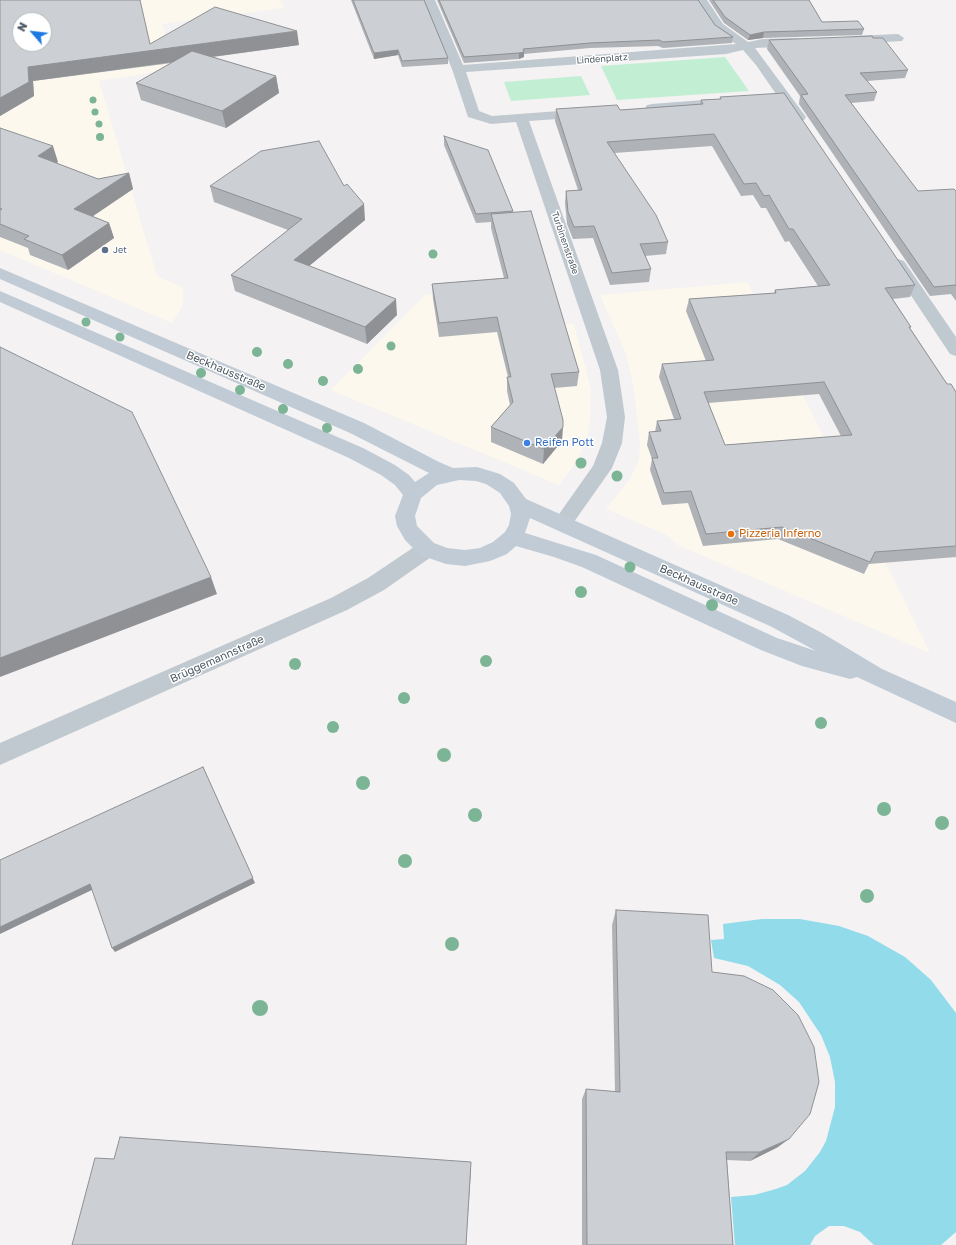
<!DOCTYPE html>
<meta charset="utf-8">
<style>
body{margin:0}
#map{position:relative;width:956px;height:1245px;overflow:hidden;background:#f4f2f2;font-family:"Golos Text",sans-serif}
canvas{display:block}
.north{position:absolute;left:12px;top:12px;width:40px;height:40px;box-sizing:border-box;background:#fff;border:1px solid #b7bbbf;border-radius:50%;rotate:298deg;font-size:11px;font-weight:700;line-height:16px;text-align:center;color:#4a565f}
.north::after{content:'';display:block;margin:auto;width:14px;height:18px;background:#1d79e3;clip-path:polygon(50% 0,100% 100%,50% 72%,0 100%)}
</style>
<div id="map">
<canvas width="956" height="1245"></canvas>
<div class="north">N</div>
</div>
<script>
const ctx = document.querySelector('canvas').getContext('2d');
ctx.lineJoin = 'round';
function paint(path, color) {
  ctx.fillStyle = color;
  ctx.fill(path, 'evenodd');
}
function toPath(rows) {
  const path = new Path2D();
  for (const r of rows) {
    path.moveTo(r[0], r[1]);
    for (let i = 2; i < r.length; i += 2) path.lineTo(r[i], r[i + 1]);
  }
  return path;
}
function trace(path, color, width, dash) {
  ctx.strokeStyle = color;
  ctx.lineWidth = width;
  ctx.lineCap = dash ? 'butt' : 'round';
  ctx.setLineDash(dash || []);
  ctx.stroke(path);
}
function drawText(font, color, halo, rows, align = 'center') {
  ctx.font = font + ' "Golos Text",sans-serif';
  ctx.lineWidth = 3;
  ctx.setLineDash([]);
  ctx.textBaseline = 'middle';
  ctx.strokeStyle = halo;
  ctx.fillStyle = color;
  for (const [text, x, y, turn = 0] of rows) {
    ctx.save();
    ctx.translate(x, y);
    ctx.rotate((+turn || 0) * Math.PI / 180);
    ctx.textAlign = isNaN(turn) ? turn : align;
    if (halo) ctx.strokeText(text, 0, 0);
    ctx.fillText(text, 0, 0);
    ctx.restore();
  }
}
const commercial = toPath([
 [45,0,280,0,284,8,162,24,174,69,99,81,157,276,183,288,183,306,172,323,0,250,0,6],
 [20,20,44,20,44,44,20,44],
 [747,282,930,653,678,545,665,534,606,509,630,479,639,460,640,444,634,389,626,354,600,295],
 [493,289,505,330,574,324,591,389,590,423,586,442,574,465,559,485,331,390,425,295]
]);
const green = toPath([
 [725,57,749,91,617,100,601,66],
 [581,76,590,95,511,101,504,82]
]);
const water = toPath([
 [762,919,800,919,839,926,868,936,905,957,931,980,956,1013,956,1232,941,1245,874,1245,860,1232,844,1226,829,1226,815,1236,810,1245,735,1245,731,1197,754,1195,776,1189,787,1185,805,1171,820,1152,826,1141,835,1107,835,1082,830,1057,821,1035,799,1002,780,985,748,966,714,958,711,940,724,939,723,924]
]);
const minor = toPath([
 [423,0,435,0,463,65,736,44,715,30,695,0,707,0,723,24,748,42,763,39,798,38,804,42,798,46,755,48,806,117,804,120,799,121,794,120,756,65,743,50,726,54,466,72,479,111,492,116,586,109,591,110,593,113,591,116,586,117,529,121,618,370,625,417,622,443,612,468,569,529,562,532,555,529,552,524,593,466,602,443,607,417,600,370,516,122,491,124,468,117,452,69,423,0],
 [898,34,904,38,902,41,854,44,848,40,854,36,898,34],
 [729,98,734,99,736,102,734,105,652,112,647,111,645,108,647,105,652,104,729,98],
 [898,259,904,261,956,337,956,356,950,354,890,264,892,261,898,259],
 [427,541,434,543,437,549,434,555,384,590,347,610,0,765,0,743,331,598,368,578,420,543,427,541]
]);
const secondary = toPath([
 [0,268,364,423,439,462,453,468,477,467,500,474,514,483,526,499,788,615,822,633,882,669,956,702,956,723,857,677,850,679,802,666,761,650,582,567,554,557,516,546,507,554,490,561,465,566,446,564,420,555,405,540,397,526,395,516,403,495,395,485,381,475,349,458,0,302,0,291,363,448,395,465,409,475,415,482,429,473,350,433,0,279,0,268],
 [459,480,476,481,486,484,500,493,509,506,511,514,509,525,505,532,493,542,480,548,465,550,447,548,434,543,417,526,415,516,421,498,437,485,459,480],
 [530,518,772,627,816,651,777,638,596,555,525,533,530,518]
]);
const trees = [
 [93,100,3.5],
 [95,112,3.5],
 [99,124,3.5],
 [100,137,4],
 [433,254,4.5],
 [86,322,4.5],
 [120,337,4.5],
 [391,346,4.5],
 [257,352,5],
 [288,364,5],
 [358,369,5],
 [201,373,5],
 [323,381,5],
 [240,390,5],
 [283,409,5],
 [327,428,5],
 [581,463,5.5],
 [617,476,5.5],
 [630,567,5.5],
 [581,592,6],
 [712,605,6],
 [486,661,6],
 [295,664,6],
 [404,698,6],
 [821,723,6],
 [333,727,6],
 [444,755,7],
 [363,783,7],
 [884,809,7],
 [475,815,7],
 [942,823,7],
 [405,861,7],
 [867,896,7],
 [452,944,7],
 [260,1008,8]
];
const wall = toPath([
 [0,0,150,44,299,45,213,57,276,76,279,93,226,128,141,100,136,83,172,63,33,81,34,96,0,116],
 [351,0,424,0,448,58,448,64,402,67,398,55,374,59],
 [437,0,698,0,715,25,733,37,732,43,663,48,658,46,590,48,524,54,524,57,519,59,464,63],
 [709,0,809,0,822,22,864,29,862,35,763,38,748,40,724,23],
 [873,38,908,70,905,78,867,81,877,92,874,101,851,103,918,191,956,191,956,301,951,294,930,296,799,104,800,96,767,49,769,40],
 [720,97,915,285,910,297,893,299,911,327,910,328,947,384,956,392,956,557,869,564,864,574,778,539,703,546,688,503,662,505,650,470,652,459,647,445,649,432,655,432,657,421,674,419,659,377,662,364,706,361,686,311,689,299,774,293,775,290,818,286,789,241,785,242,766,208,761,208,753,195,741,196,712,146,614,153,668,242,666,254,645,256,651,269,649,282,610,285,593,238,573,239,567,224,565,203,566,191,578,190,555,121,556,109,620,110,700,104,701,100,720,99],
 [819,394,841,436,725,445,708,403],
 [0,128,58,162,56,163,98,179,129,173,133,189,92,216,109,223,114,238,68,270,30,255,28,248,0,237],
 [444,136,513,211,579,372,577,386,554,388,562,441,543,464,491,442,491,427,510,405,507,391,507,377,508,377,497,332,439,337,433,299,432,284,504,278,491,228,491,222,476,223,444,145],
 [210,186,344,186,365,220,309,266,397,315,367,344,235,291,231,275,288,230,214,202],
 [616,910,712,972,778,1147,750,1161,727,1160,733,1245,582,1245,582,1099,586,1089,615,1092,612,925]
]);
const shadedWall = toPath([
 [297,31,299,45,33,81,34,96,0,116,0,98,28,67],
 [764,32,763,38,748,40,750,35],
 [398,50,398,55,374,59,374,53],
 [524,52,524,57,519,59,519,53],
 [276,76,279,93,226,128,222,111],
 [53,146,58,162,43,171,38,156],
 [129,173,133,189,80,225,74,209],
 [364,204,365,220,297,276,294,260],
 [109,223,114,238,68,270,62,255],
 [396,299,397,315,367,344,365,327],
 [563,427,562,441,543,464,544,449],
 [211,577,217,594,0,677,0,658],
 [203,767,255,883,115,952,112,948],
 [90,884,94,889,0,934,0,927],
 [789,1139,778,1147,750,1161,760,1152],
 [471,1162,471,1170,466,1245]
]);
const building = toPath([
 [0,0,140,0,150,44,215,7,297,31,28,67,29,82,0,98,0,0],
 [20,20,44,20,44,44,20,44,20,20],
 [353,0,424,0,448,58,402,61,398,50,374,53,353,0],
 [439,0,698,0,715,25,733,37,663,42,659,40,590,43,523,49,524,52,519,53,464,57,439,0],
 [713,0,809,0,822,22,858,21,864,29,764,32,750,35,725,17,713,0],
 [872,36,873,38,883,38,908,70,860,73,877,92,845,95,918,191,954,189,956,191,956,286,955,285,934,287,801,95,808,94,769,40,872,36],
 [192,51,276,76,222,111,136,83,192,51],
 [784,93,915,285,885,288,911,327,909,327,947,384,951,384,956,392,956,546,875,552,870,562,782,527,706,534,691,491,664,493,652,458,658,458,649,432,661,431,657,421,681,419,662,364,714,360,689,299,776,293,775,290,830,285,793,229,789,229,769,195,764,196,756,183,744,184,714,134,607,142,656,215,668,242,640,244,651,269,612,273,594,226,574,227,568,212,566,191,582,190,556,109,617,105,620,110,703,104,701,100,721,99,720,97,784,93],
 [824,382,852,435,725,445,704,392,824,382],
 [0,128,53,146,38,156,98,179,129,173,74,209,109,223,62,255,24,239,29,236,0,224,0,210,2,209,0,208,0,128],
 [444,136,488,150,513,211,476,214,444,136],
 [319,141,344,186,347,184,364,204,294,260,396,299,365,327,231,275,302,219,210,186,261,151,319,141],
 [531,211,579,372,551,374,563,420,563,427,544,449,491,427,513,402,507,377,511,377,497,317,439,323,432,284,508,278,491,214,531,211],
 [0,347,132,412,211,577,0,658,0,347],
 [203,767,253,878,112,948,90,884,0,927,0,860,203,767],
 [616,910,708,915,712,972,744,976,773,990,798,1015,814,1047,819,1082,810,1114,789,1139,760,1152,726,1152,733,1245,587,1245,586,1089,620,1092,616,910],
 [120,1137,471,1162,466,1245,72,1245,95,1158,114,1159,120,1137]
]);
const markers = [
 [105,250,4,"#5c6f8a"],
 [527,443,4,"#3f7fe0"],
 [731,534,4,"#e8710a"]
];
const farStreetnames = [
 ["Lindenplatz",602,59,-4],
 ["Turbinenstraße",565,243,71]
];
const farServicenames = [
 ["Jet",113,250]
];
const streetNames = [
 ["Beckhausstraße",226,371,23],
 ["Beckhausstraße",699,585,24],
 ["Brüggemannstraße",217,659,-24]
];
const shopNames = [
 ["Reifen Pott",535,443]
];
const foodNames = [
 ["Pizzeria Inferno",739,534]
];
paint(commercial, '#fcf8ee');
paint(green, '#c2efd3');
paint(water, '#91dbeb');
paint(minor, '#c0c9d0');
paint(secondary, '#c0cbd5');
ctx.fillStyle = '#7cb496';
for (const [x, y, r] of trees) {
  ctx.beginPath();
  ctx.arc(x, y, r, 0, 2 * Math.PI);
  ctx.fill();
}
paint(wall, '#afb2b6');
paint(shadedWall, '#8f9194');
paint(building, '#cccfd4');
trace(building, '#8f9194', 1);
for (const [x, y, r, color] of markers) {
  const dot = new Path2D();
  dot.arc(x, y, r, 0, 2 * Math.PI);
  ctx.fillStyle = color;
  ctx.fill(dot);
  trace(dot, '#fff', 1.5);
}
drawText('9px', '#4a565f', '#fff', farStreetnames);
drawText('9px', '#4e5e75', '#fff', farServicenames, 'left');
drawText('11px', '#4a565f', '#fff', streetNames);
drawText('11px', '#366cbe', '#fff', shopNames, 'left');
drawText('11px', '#c56008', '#fff', foodNames, 'left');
</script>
